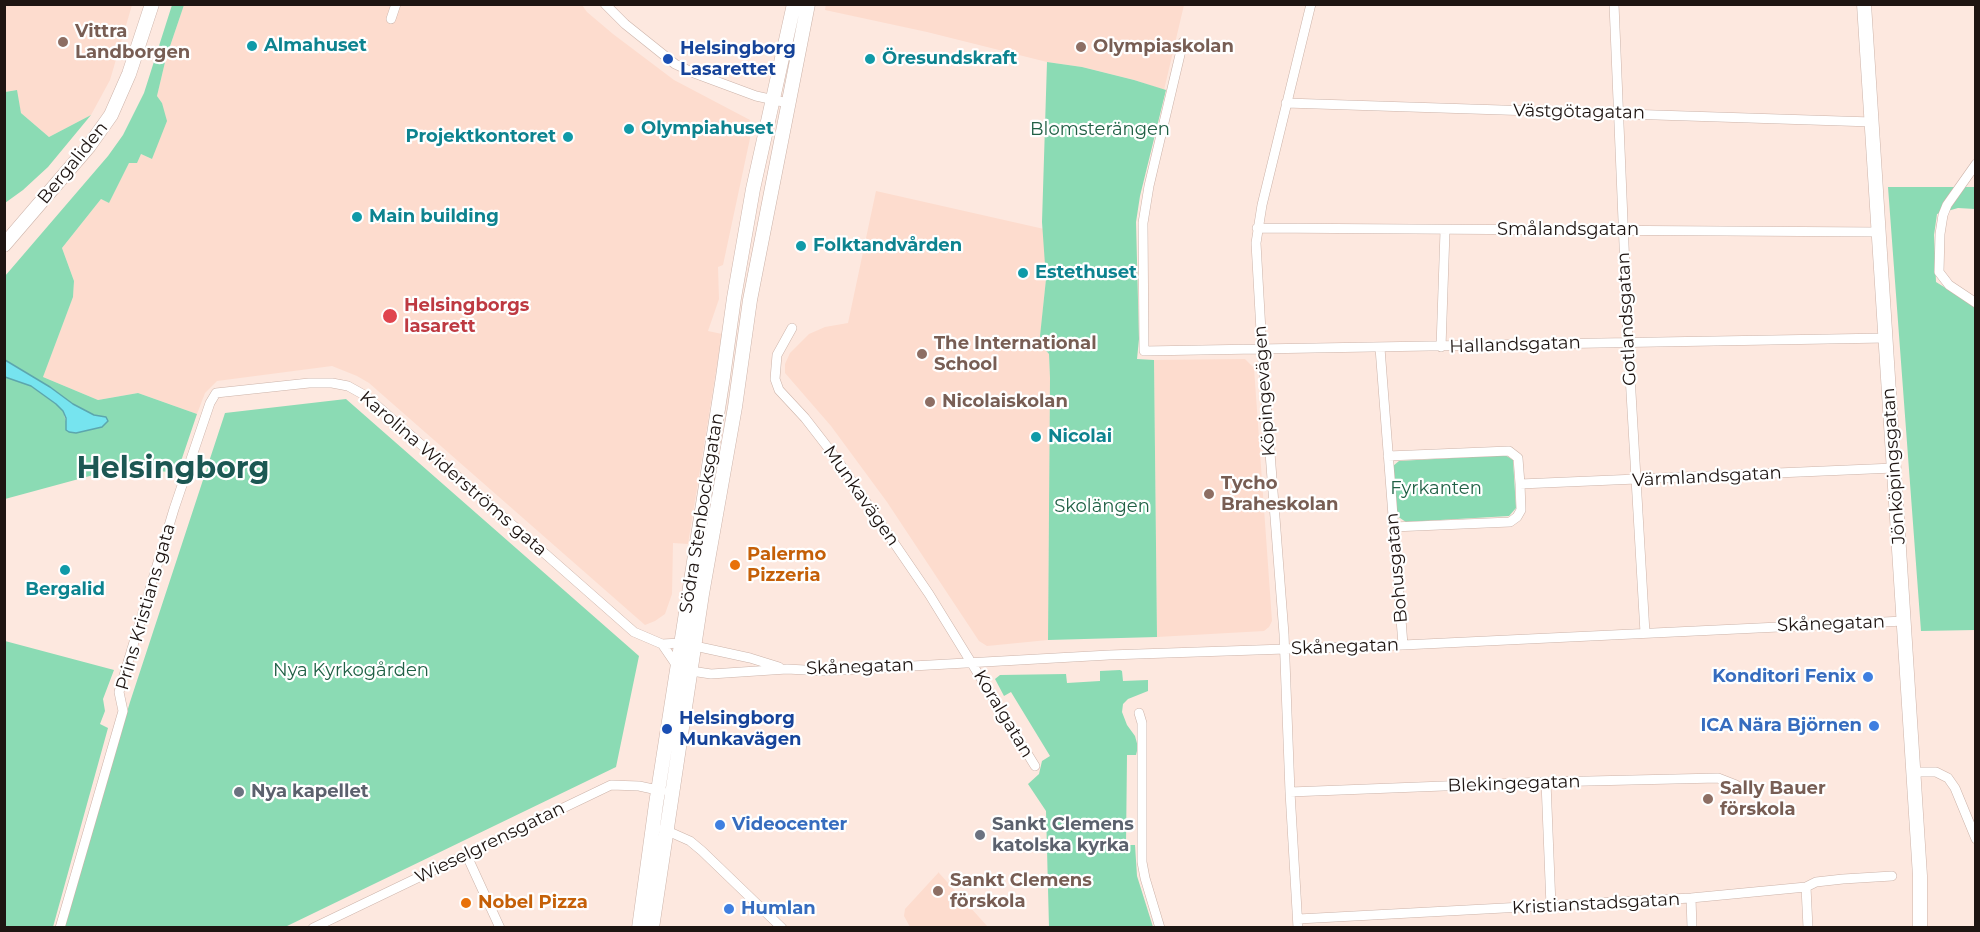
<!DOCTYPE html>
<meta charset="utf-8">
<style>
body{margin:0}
#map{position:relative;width:1980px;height:932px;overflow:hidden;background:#fde8df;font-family:Montserrat,sans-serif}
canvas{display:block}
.frame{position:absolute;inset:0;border:6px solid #1e1512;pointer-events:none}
</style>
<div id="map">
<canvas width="1980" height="932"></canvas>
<div class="frame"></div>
</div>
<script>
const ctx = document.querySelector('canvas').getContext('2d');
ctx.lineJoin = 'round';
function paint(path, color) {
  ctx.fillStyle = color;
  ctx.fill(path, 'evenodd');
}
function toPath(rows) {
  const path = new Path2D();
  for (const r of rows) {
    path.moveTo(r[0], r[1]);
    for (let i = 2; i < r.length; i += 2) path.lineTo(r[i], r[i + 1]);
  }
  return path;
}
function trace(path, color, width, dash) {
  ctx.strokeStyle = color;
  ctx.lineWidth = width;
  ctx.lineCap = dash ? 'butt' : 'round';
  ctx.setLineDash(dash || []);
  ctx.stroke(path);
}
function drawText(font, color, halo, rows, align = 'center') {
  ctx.font = font + ' Montserrat,sans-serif';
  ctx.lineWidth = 4.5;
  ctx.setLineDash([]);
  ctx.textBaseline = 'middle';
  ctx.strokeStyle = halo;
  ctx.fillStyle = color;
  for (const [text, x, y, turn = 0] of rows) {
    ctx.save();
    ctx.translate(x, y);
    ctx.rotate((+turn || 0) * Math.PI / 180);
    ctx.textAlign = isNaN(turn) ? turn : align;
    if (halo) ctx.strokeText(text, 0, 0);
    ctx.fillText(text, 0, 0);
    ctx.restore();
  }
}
const built = toPath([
 [826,4,1184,5,1164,90,1134,80,1082,67,1047,62,927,32,825,10],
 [4,5,132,5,110,80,91,115,49,137,21,113,16,90,5,92],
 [184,5,582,5,587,12,613,34,674,80,750,120,752,129,723,265,718,267,719,299,708,331,722,334,688,544,673,543,672,594,665,614,655,621,645,625,369,383,357,376,332,366,217,381,205,393,197,414,138,393,98,400,43,377,73,297,74,281,62,248,101,199,109,203,129,163,141,154,152,159,162,103,157,96,166,58],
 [876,191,1044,229,1046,279,1040,339,1042,346,1049,354,1050,378,1048,640,987,646,979,641,887,502,831,426,785,373,785,364,790,353,809,334,825,327,848,323],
 [1245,359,1254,368,1272,621,1269,627,1264,631,1157,637,1154,360],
 [939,872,939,873,988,927,910,927,904,916,905,909]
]);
const green = toPath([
 [172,5,184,5,166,58,157,96,162,103,167,121,152,159,141,154,137,163,129,163,109,203,101,199,62,248,74,281,73,297,43,377,98,400,138,393,197,414,177,473,123,467,5,499,5,377,31,386,56,404,63,411,67,425,76,433,86,430,103,418,94,415,73,404,50,387,5,360,5,276,108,156,123,135,144,93],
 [1047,62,1082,67,1134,80,1166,90,1140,196,1136,222,1139,339,1137,359,1154,360,1157,637,1048,640,1050,378,1049,354,1042,346,1040,336,1046,279,1042,222],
 [17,90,21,113,49,137,91,115,48,167,23,190,5,203,5,92],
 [1888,187,1975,187,1975,209,1958,208,1937,214,1934,235,1936,282,1975,306,1975,630,1921,631],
 [346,399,639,656,616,767,285,927,63,928,130,702,225,413],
 [1505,455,1513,460,1516,508,1509,516,1406,522,1397,516,1393,466,1399,461],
 [5,641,114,670,103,699,105,711,100,724,108,728,53,927,5,927],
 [1120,670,1122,671,1123,681,1148,680,1148,691,1128,699,1123,704,1122,712,1127,725,1135,736,1138,747,1136,755,1127,755,1126,845,1135,845,1137,876,1153,927,1049,927,1046,811,1028,784,1039,774,1042,761,1050,756,1011,692,1004,696,995,679,1000,675,1066,674,1067,683,1100,681,1100,671]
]);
const water = toPath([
 [5,360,50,387,73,404,94,415,106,417,108,421,102,427,76,433,69,432,66,430,66,418,63,411,56,404,31,386,5,377,5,360]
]);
const street = toPath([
 [605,4,625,24,675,64,694,73,756,96,788,103],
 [1614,4,1628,341,1645,633],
 [391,19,396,4],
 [1183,42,1149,186,1143,223,1144,351,1886,338],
 [1286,103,1872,122],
 [1976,164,1947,205,1943,215,1940,234,1939,272,1949,285,1976,303],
 [1257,228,1879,232],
 [792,328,777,355,775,379,779,390,805,418,836,458,929,594,1035,766],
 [1441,347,1445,231],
 [1380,348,1403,645],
 [1388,456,1509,451,1518,458,1520,484,1521,510,1517,517,1510,522,1393,527],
 [1520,484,1894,468],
 [662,644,677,666,691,671,711,674,787,669,823,671,1109,655,1403,645,1904,621],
 [1139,713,1142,723,1142,862,1145,878,1160,928],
 [1913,772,1936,772,1948,778,1955,788,1976,839],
 [1546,782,1551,906],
 [1290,792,1546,782,1718,778,1736,785],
 [663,829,690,841,702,851,782,928],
 [467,856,500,928],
 [1806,887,1808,928],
 [1691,898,1692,928],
 [1298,919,1691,898,1806,887,1816,882,1843,879,1892,876],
 [60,928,123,711,119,692,174,509,210,403,216,393,309,383,332,383,348,386,366,396,634,632,662,644,681,643,750,658,779,667],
 [313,928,611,785,639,786,662,791],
 [1298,928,1290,792,1284,634,1262,349,1256,243,1262,205,1311,4]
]);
const secondary = toPath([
 [1864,4,1920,876,1920,928],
 [4,245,89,146,111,115,129,74,152,4],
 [639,928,656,804,723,377,734,298,753,189,794,4],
 [652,928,702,594,735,407,750,300,808,4]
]);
const markers = [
 [63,42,6,"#8d6e63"],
 [252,46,6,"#0f9aa8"],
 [1081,47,6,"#8d6e63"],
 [668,59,6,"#1a4fb4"],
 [870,59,6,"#0f9aa8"],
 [629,129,6,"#0f9aa8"],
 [568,137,6,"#0f9aa8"],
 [357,217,6,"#0f9aa8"],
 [801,246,6,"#0f9aa8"],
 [1023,273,6,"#0f9aa8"],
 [390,316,8,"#e0444e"],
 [922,354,6,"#8d6e63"],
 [930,402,6,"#8d6e63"],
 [1036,437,6,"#0f9aa8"],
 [1209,494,6,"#8d6e63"],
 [735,565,6,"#e8710a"],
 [65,570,6,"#0f9aa8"],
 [1868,677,6,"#3f7fe0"],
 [1874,726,6,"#3f7fe0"],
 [667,729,6,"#1a4fb4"],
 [239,792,6,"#6b7280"],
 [1708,799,6,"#8d6e63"],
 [720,825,6,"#3f7fe0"],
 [980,835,6,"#6b7280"],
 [938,891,6,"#8d6e63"],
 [466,903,6,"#e8710a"],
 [729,909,6,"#3f7fe0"]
];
const educationNames = [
 ["Vittra",75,32],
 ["Landborgen",75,53],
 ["Olympiaskolan",1093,47],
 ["The International",934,344],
 ["School",934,365],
 ["Nicolaiskolan",942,402],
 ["Tycho",1221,484],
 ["Braheskolan",1221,505],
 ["Sally Bauer",1720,789],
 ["förskola",1720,810],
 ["Sankt Clemens",950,881],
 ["förskola",950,902]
];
const cultureNames = [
 ["Almahuset",264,46],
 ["Öresundskraft",882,59],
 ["Olympiahuset",641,129],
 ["Projektkontoret",556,137,"right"],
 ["Main building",369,217],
 ["Folktandvården",813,246],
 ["Estethuset",1035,273],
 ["Nicolai",1048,437],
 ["Bergalid",65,590,"center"]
];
const transitNames = [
 ["Helsingborg",680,49],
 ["Lasarettet",680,70],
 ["Helsingborg",679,719],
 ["Munkavägen",679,740]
];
const streetNames = [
 ["Västgötagatan",1579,112,1],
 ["Bergaliden",73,163,-51],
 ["Smålandsgatan",1568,230],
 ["Gotlandsgatan",1627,319,-93],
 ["Hallandsgatan",1515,345,-2],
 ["Köpingevägen",1265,391,-94],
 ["Jönköpingsgatan",1894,466,-94],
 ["Karolina Widerströms gata",453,474,41],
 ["Värmlandsgatan",1707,477,-3],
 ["Munkavägen",861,496,55],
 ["Södra Stenbocksgatan",702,513,-81],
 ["Bohusgatan",1397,568,-95],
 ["Prins Kristians gata",146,607,-74],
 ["Skånegatan",1831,624,-2],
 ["Skånegatan",1345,647,-2],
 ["Skånegatan",860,667,-2],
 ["Koralgatan",1003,714,59],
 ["Blekingegatan",1514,784,-2],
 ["Wieselgrensgatan",490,843,-26],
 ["Kristianstadsgatan",1596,904,-3]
];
const parkNames = [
 ["Blomsterängen",1100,130],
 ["Fyrkanten",1436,489],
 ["Skolängen",1102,507],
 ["Nya Kyrkogården",351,671]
];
const healthNames = [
 ["Helsingborgs",404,306],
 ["lasarett",404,327]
];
const foodNames = [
 ["Palermo",747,555],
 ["Pizzeria",747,576],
 ["Nobel Pizza",478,903]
];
const shopNames = [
 ["Konditori Fenix",1856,677],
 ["ICA Nära Björnen",1862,726],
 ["Videocenter",732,825,"left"],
 ["Humlan",741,909,"left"]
];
const worshipNames = [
 ["Nya kapellet",251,792],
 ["Sankt Clemens",992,825],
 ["katolska kyrka",992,846]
];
const townNames = [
 ["Helsingborg",173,469]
];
paint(built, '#fddcce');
paint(green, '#8bdbb4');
paint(water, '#76e4ef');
trace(water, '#5ca6ad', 1.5);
trace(street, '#ccb3a9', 10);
trace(secondary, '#ccb3a9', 15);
trace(street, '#fff', 9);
trace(secondary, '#fff', 14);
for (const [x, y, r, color] of markers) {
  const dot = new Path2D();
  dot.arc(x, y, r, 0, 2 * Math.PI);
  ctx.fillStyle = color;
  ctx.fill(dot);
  trace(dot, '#fff', 2);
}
drawText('bold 18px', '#785e54', '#fff', educationNames, 'left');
drawText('bold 18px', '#0d838f', '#fff', cultureNames, 'left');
drawText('bold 18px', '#164399', '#fff', transitNames, 'left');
drawText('18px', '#1e1512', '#fff', streetNames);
drawText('18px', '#206045', '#fff', parkNames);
drawText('bold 18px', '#be3a42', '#fff', healthNames, 'left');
drawText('bold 18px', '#c56008', '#fff', foodNames, 'left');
drawText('bold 18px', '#366cbe', '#fff', shopNames, 'right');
drawText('bold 18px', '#5b616d', '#fff', worshipNames, 'left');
drawText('bold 30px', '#1c5753', '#fff', townNames);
</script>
